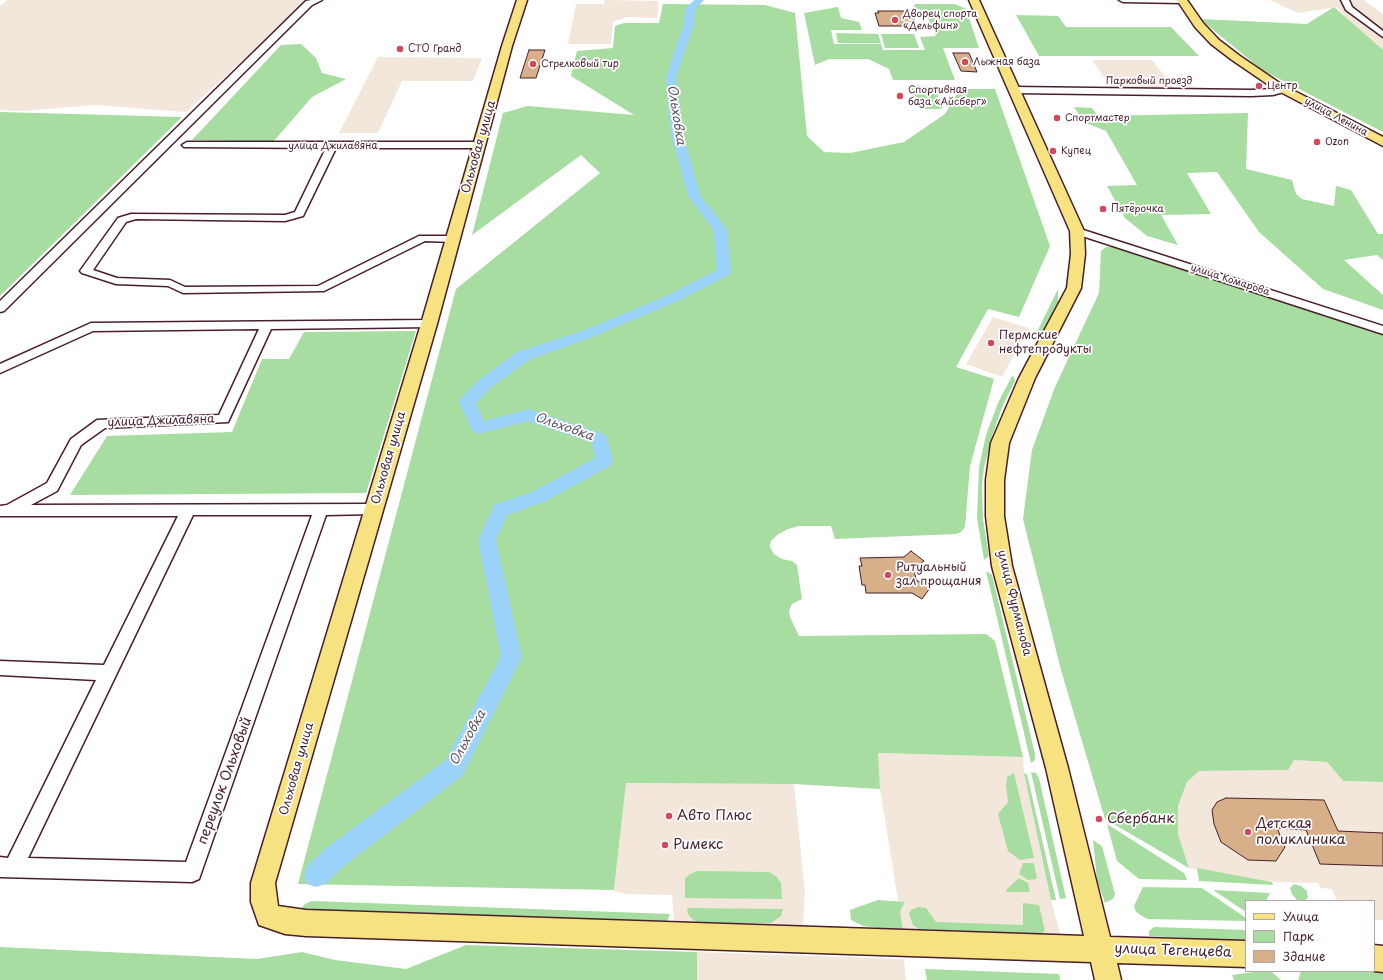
<!DOCTYPE html>
<meta charset="utf-8">
<style>
body{margin:0}
#map{position:relative;width:1383px;height:980px;overflow:hidden;background:#fff;font-family:"Playpen Sans",sans-serif}
canvas{display:block}
.legend{position:absolute;left:1245px;top:900px;width:130px;height:72px;box-sizing:border-box;background:#fff;border:1px solid #b7a5aa;margin:0;padding:5px 7px;list-style:none;font-size:12px;color:#4a1f2b}
.legend li{display:flex;align-items:center;gap:8px;height:20px}
.legend b{width:20px;border:1px solid #b7a5aa}
</style>
<div id="map">
<canvas width="1383" height="980"></canvas>
<ul class="legend">
<li><b style="height:5px;background:#f7e281"></b>Улица</li>
<li><b style="height:11px;background:#a7dda0"></b>Парк</li>
<li><b style="height:11px;background:#d7af88"></b>Здание</li>
</ul>
</div>
<script>
const ctx = document.querySelector('canvas').getContext('2d');
ctx.lineJoin = 'round';
function paint(path, color) {
  ctx.fillStyle = color;
  ctx.fill(path, 'evenodd');
}
function toPath(rows) {
  const path = new Path2D();
  for (const r of rows) {
    path.moveTo(r[0], r[1]);
    for (let i = 2; i < r.length; i += 2) path.lineTo(r[i], r[i + 1]);
  }
  return path;
}
function trace(path, color, width, dash) {
  ctx.strokeStyle = color;
  ctx.lineWidth = width;
  ctx.lineCap = dash ? 'butt' : 'round';
  ctx.setLineDash(dash || []);
  ctx.stroke(path);
}
function drawText(font, color, halo, rows, align = 'center') {
  ctx.font = font + ' "Playpen Sans",sans-serif';
  ctx.lineWidth = 3.5;
  ctx.setLineDash([]);
  ctx.textBaseline = 'middle';
  ctx.strokeStyle = halo;
  ctx.fillStyle = color;
  for (const [text, x, y, turn = 0] of rows) {
    ctx.save();
    ctx.translate(x, y);
    ctx.rotate((+turn || 0) * Math.PI / 180);
    ctx.textAlign = isNaN(turn) ? turn : align;
    if (halo) ctx.strokeText(text, 0, 0);
    ctx.fillText(text, 0, 0);
    ctx.restore();
  }
}
const built = toPath([
 [8,0,309,0,186,112,95,105,22,111,0,110,0,6],
 [605,0,659,1,657,18,627,17,613,22,611,44,568,44,576,4,604,4],
 [1270,0,1364,0,1383,14,1383,54,1359,33,1337,7,1298,13],
 [378,57,482,58,473,81,402,81,378,133,339,133],
 [1092,60,1152,60,1175,89,1113,90],
 [993,317,1029,328,1002,377,966,364],
 [877,753,1023,757,1024,773,1051,900,1062,941,1040,934,919,929,903,931,880,789],
 [1294,760,1327,762,1343,781,1383,782,1383,920,1374,920,1374,901,1337,901,1332,889,1321,888,1317,883,1274,882,1189,868,1178,834,1178,806,1187,782,1199,771,1287,770],
 [626,783,794,784,805,892,803,926,674,923,672,895,626,894,614,891],
 [697,952,904,959,906,980,697,980]
]);
const green = toPath([
 [663,4,765,5,795,13,807,136,824,152,850,153,904,142,945,114,960,89,995,89,1050,246,1019,317,988,309,956,367,994,379,970,466,965,527,961,532,956,534,835,539,831,526,799,526,788,529,777,535,771,541,770,547,774,554,782,559,792,561,797,565,802,599,792,604,789,611,790,617,799,636,986,634,995,641,1023,757,878,753,880,789,794,784,626,783,614,890,298,884,456,289,600,173,581,155,472,235,503,113,528,106,634,115,571,76,577,51,613,48,615,26,624,23,659,23],
 [915,4,955,4,966,9,979,48,943,48,955,80,893,80,889,69,868,59,829,59,815,65,804,13,838,7,841,18,859,22,862,30,831,30,834,44,881,44,883,50,925,50,920,37,936,36,925,11,914,8],
 [1334,7,1383,50,1383,132,1262,70,1200,19,1307,24],
 [1016,15,1058,16,1066,27,1171,27,1199,56,1039,56],
 [836,33,878,34,881,43,838,43],
 [881,34,914,34,919,48,885,48],
 [301,44,316,58,322,73,346,79,312,97,273,142,192,140,281,45],
 [913,85,935,87,942,108,940,109,920,109,917,107,911,86],
 [1074,107,1092,108,1098,116,1248,113,1246,169,1292,180,1296,194,1302,199,1334,206,1336,186,1351,190,1378,234,1383,234,1383,260,1377,255,1344,260,1383,295,1383,310,1323,289,1259,232,1217,172,1187,173,1211,214,1161,215,1178,245,1147,236,1125,218,1107,186,1137,185,1106,131,1084,122],
 [0,112,182,117,0,296],
 [1106,247,1116,247,1383,335,1383,782,1343,781,1327,762,1294,760,1288,770,1199,771,1187,782,1178,806,1178,834,1189,868,1105,819,1061,670,1023,519,1032,450,1055,387,1099,293,1101,251],
 [1058,289,1058,302,1041,335,1035,336],
 [416,331,366,493,70,495,107,436,232,432,262,359,289,359,304,332],
 [1012,376,1014,377,1015,381,1003,405,992,436,984,468,982,484,983,519,989,556,984,560,977,518,979,467,986,435,998,403],
 [986,571,992,575,1035,754,1035,760,1031,763],
 [1031,772,1036,773,1039,778,1066,898,1060,899],
 [1014,773,1034,858,1020,860,1008,851,998,814,1008,802,1006,785,1007,777],
 [1024,773,1027,774,1056,900,1051,900],
 [1107,824,1184,873,1187,880,1139,879,1117,861],
 [1093,840,1102,846,1115,894,1113,899,1105,903,1097,880],
 [1023,863,1034,863,1037,879,1028,880,1019,874],
 [1197,868,1272,882,1273,885,1199,881],
 [697,871,769,872,777,877,781,883,782,899,685,898,685,878,690,874],
 [1019,878,1028,883,1030,892,1007,892,1006,890],
 [1294,884,1301,886,1307,891,1308,898,1304,901,1297,900,1292,894,1290,888],
 [1143,887,1202,888,1246,918,1246,921,1147,919,1136,912,1134,906],
 [1213,890,1270,893,1266,901,1246,901,1246,912],
 [878,900,905,902,900,911,903,931,863,926,851,920,850,910],
 [312,901,670,914,666,924,298,911,305,904],
 [1023,903,1039,905,1045,931,1040,934,919,929,913,925,909,914,911,910,918,907,926,908,936,922,1023,925],
 [687,908,783,909,781,916,771,923,699,923,692,919,688,914],
 [1154,927,1246,930,1246,941,1149,936,1149,931],
 [466,945,697,952,697,980,0,980,0,947,257,959,302,952,335,960,406,969],
 [925,969,1059,974,1060,980,927,980],
 [1261,971,1271,971,1281,980,1234,980,1232,975],
 [1301,971,1383,972,1383,980,1298,980]
]);
const river = toPath([
 [694,0,704,0,695,10,694,24,676,77,683,134,700,195,727,229,731,272,729,275,678,301,595,336,529,360,492,387,476,403,484,421,529,409,606,435,613,461,610,466,544,502,507,515,496,540,522,657,462,776,344,866,325,884,316,887,307,884,304,875,307,866,326,848,446,760,501,656,478,540,494,505,532,492,595,458,592,443,528,421,479,434,473,432,459,402,461,398,480,379,517,352,585,330,668,295,717,270,713,229,688,196,671,134,666,77,684,24,685,9,694,0]
]);
const building = toPath([
 [878,11,905,11,906,13,912,13,916,26,879,26,875,13,879,13,878,11],
 [529,50,545,50,536,78,520,78,529,50],
 [953,53,969,53,977,72,961,71,953,53],
 [911,551,924,561,914,569,916,580,930,588,922,599,912,593,866,593,865,585,862,585,859,566,862,566,860,558,904,557,911,551],
 [1226,798,1324,800,1338,831,1383,833,1383,866,1320,864,1306,830,1277,828,1285,847,1276,861,1248,860,1221,842,1214,824,1212,810,1217,802,1226,798]
]);
const minor = toPath([
 [311,0,322,0,312,5,4,311,0,312,0,301,306,1,311,0],
 [1119,0,1185,0,1186,1,1182,3,1123,2,1119,0],
 [1341,0,1349,0,1352,7,1383,31,1383,37,1346,10,1341,0],
 [1284,86,1288,89,1287,91,1273,95,1251,96,1013,93,1009,90,1013,87,1251,90,1273,89,1284,86],
 [187,142,479,142,484,145,479,148,336,148,303,216,285,221,136,219,126,222,93,270,117,278,170,280,185,287,318,286,419,236,453,236,458,239,453,242,425,241,324,291,183,293,168,286,116,284,82,273,80,271,118,218,131,214,285,215,295,212,326,148,184,147,182,145,187,142],
 [1077,228,1383,326,1383,334,1073,233,1072,231,1073,229,1077,228],
 [429,320,433,321,435,324,433,327,271,329,228,422,105,428,81,445,57,491,31,505,374,504,379,505,381,509,379,513,374,514,326,515,199,879,192,882,0,877,0,857,8,858,96,680,0,675,0,661,104,665,178,516,0,516,0,506,7,505,47,483,71,439,97,420,219,415,259,329,93,331,0,373,0,364,91,323,429,320],
 [193,515,312,515,186,862,28,858,193,515]
]);
const major = toPath([
 [517,0,527,0,512,46,437,324,275,883,278,906,306,910,1084,936,1046,768,992,566,986,516,986,480,991,443,1019,378,1067,288,1071,254,1070,231,969,0,979,0,1084,231,1085,254,1081,288,1035,378,1009,443,1004,480,1004,516,1012,566,1068,768,1110,937,1246,941,1246,967,1117,963,1121,980,1095,980,1091,962,306,936,285,934,259,925,251,902,251,883,421,324,502,46,517,0],
 [1177,0,1187,0,1203,23,1219,40,1240,56,1281,84,1383,137,1383,146,1273,88,1232,60,1211,44,1195,27,1177,0],
 [1374,945,1383,946,1383,972,1374,971,1374,945]
]);
const markers = [
 [895,20,4,"#d1495b"],
 [400,49,4,"#d1495b"],
 [965,62,4,"#d1495b"],
 [533,64,4,"#d1495b"],
 [1259,86,4,"#d1495b"],
 [900,96,4,"#d1495b"],
 [1057,118,4,"#d1495b"],
 [1317,142,4,"#d1495b"],
 [1053,151,4,"#d1495b"],
 [1103,209,4,"#d1495b"],
 [991,343,4,"#d1495b"],
 [888,575,4,"#d1495b"],
 [669,816,4,"#d1495b"],
 [1099,819,4,"#d1495b"],
 [1248,832,4,"#d1495b"],
 [665,845,4,"#d1495b"]
];
const farPoinames = [
 ["Дворец спорта",903,14],
 ["«Дельфин»",903,26],
 ["СТО Гранд",408,49],
 ["Лыжная база",973,62],
 ["Стрелковый тир",541,64],
 ["Центр",1267,86],
 ["Спортивная",908,90],
 ["база «Айсберг»",908,102],
 ["Спортмастер",1065,118],
 ["Ozon",1325,142],
 ["Купец",1061,151],
 ["Пятёрочка",1111,209]
];
const farStreetnames = [
 ["Парковый проезд",1149,81],
 ["улица Ленина",1336,117,28],
 ["улица Джилавяна",333,146],
 ["улица Комарова",1230,280,18]
];
const streetNames = [
 ["Ольховая улица",479,147,-74],
 ["улица Джилавяна",161,421,-2],
 ["Ольховая улица",389,458,-74],
 ["улица Фурманова",1014,603,76],
 ["Ольховая улица",297,769,-74]
];
const poiNames = [
 ["Пермские",999,336],
 ["нефтепродукты",999,350],
 ["Ритуальный",896,568],
 ["зал прощания",896,582]
];
const waterNames = [
 ["Ольховка",676,115,81],
 ["Ольховка",564,427,19],
 ["Ольховка",468,738,-61]
];
const nearStreetnames = [
 ["переулок Ольховый",225,781,-70],
 ["улица Тегенцева",1173,951,2]
];
const nearPoinames = [
 ["Авто Плюс",677,816],
 ["Сбербанк",1107,819],
 ["Детская",1256,824],
 ["поликлиника",1256,840],
 ["Римекс",673,845]
];
paint(built, '#f3e7db');
paint(green, '#a7dda0');
paint(river, '#9cd3fb');
paint(building, '#d7af88');
trace(building, '#4a1f2b', 1);
trace(minor, '#4a1f2b', 3);
trace(major, '#4a1f2b', 3);
paint(minor, '#fff');
paint(major, '#f7e281');
for (const [x, y, r, color] of markers) {
  const dot = new Path2D();
  dot.arc(x, y, r, 0, 2 * Math.PI);
  ctx.fillStyle = color;
  ctx.fill(dot);
  trace(dot, '#fff', 1.5);
}
drawText('10px', '#4a1f2b', '#fff', farPoinames, 'left');
drawText('10px', '#4a1f2b', '#fff', farStreetnames);
drawText('12px', '#4a1f2b', '#fff', streetNames);
drawText('12px', '#4a1f2b', '#fff', poiNames, 'left');
drawText('italic 13px', '#635569', '#fff', waterNames);
drawText('14px', '#4a1f2b', '#fff', nearStreetnames);
drawText('14px', '#4a1f2b', '#fff', nearPoinames, 'left');
</script>
